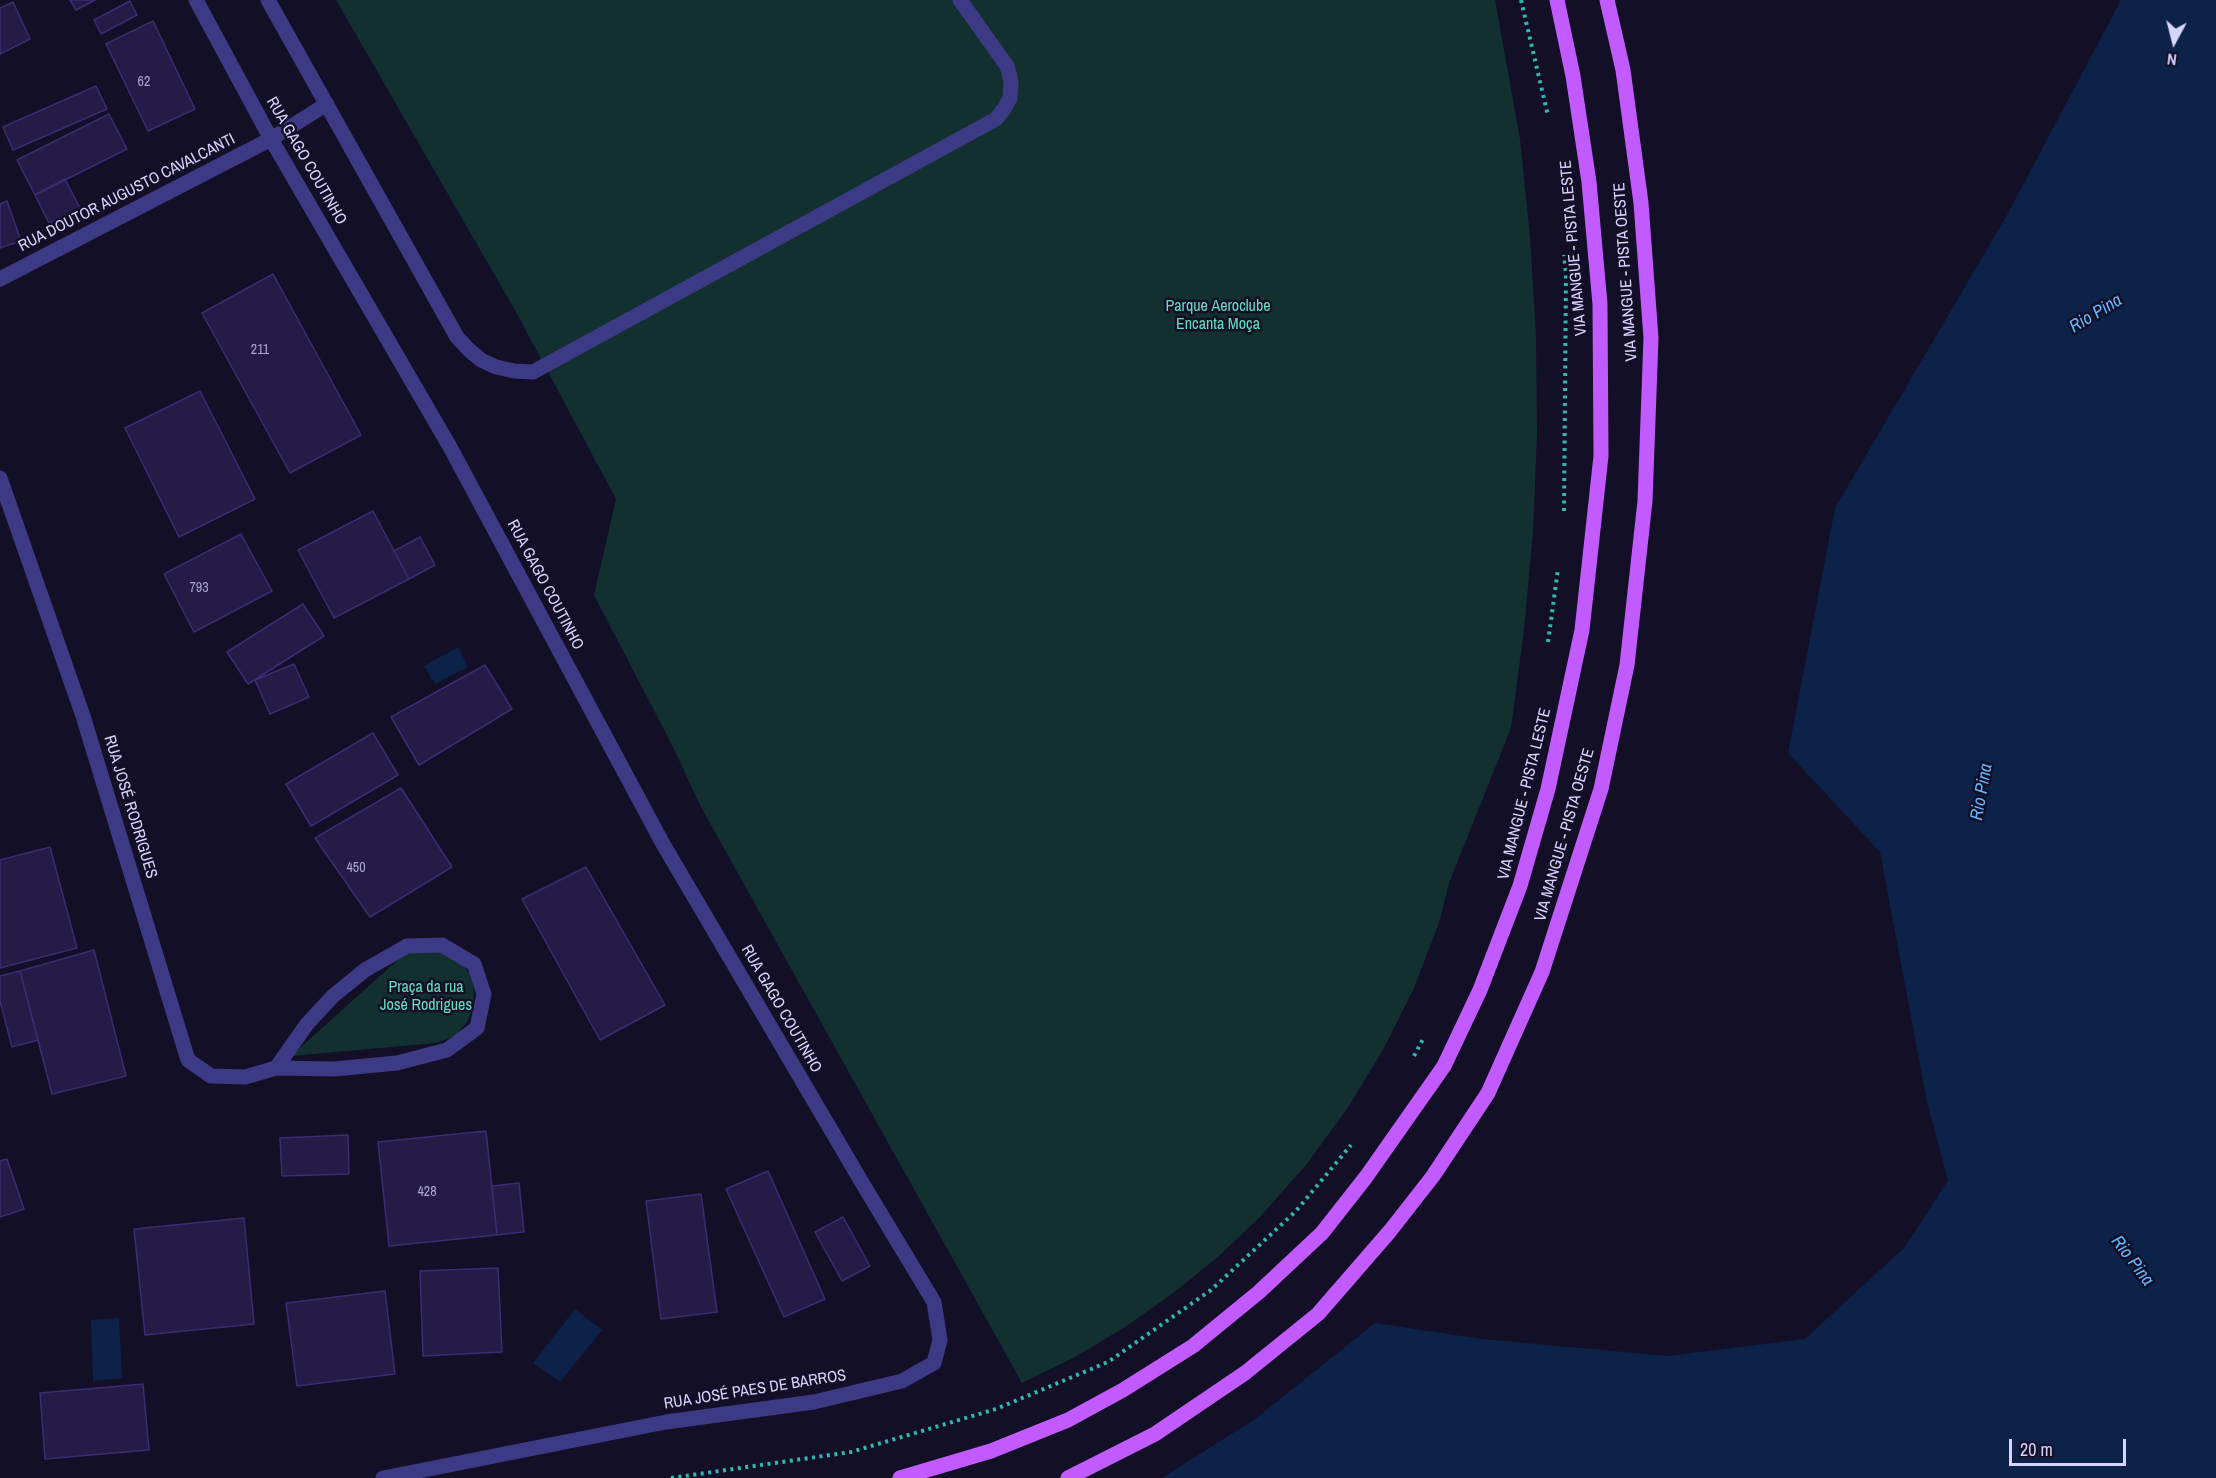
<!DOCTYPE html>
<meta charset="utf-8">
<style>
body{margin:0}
#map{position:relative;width:2216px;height:1478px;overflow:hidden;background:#130f26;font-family:"Archivo Narrow",sans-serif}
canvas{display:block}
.north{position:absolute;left:2144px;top:12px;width:60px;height:60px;-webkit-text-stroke:4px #130f26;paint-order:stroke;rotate:187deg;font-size:16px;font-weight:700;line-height:24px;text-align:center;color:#d9d4ff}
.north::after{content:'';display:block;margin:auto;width:21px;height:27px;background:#d9d4ff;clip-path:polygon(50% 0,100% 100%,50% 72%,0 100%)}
.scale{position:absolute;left:2009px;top:1439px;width:117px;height:27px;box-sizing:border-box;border:3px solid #d9d4ff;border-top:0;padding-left:8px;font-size:18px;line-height:21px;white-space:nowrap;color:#d9d4ff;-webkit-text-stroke:4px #130f26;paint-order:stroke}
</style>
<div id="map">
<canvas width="2216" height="1478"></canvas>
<div class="north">N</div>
<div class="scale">20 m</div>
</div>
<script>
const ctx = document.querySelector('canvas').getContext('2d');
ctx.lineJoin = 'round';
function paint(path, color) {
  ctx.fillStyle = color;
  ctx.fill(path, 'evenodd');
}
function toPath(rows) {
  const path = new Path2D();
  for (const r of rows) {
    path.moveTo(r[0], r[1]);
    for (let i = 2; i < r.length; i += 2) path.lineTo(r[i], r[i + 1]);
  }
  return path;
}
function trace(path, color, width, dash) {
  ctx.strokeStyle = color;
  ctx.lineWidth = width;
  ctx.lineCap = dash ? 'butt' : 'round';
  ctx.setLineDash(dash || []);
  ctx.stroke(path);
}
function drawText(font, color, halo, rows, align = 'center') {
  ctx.font = font + ' "Archivo Narrow",sans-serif';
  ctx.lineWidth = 5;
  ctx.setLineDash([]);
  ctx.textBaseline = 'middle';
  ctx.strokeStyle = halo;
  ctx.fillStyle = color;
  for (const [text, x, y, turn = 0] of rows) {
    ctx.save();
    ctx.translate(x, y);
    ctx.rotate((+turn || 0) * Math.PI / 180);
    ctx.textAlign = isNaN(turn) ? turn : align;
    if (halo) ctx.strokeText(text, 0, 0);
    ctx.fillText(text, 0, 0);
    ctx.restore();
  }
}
const green = toPath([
 [336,0,1495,0,1520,139,1530,237,1536,335,1537,434,1533,532,1524,630,1511,728,1449,883,1439,923,1414,988,1383,1050,1347,1109,1306,1165,1260,1217,1218,1257,1172,1294,1125,1327,1075,1357,1022,1383,701,807,672,745,594,595,616,499,516,312],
 [431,948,460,961,468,972,473,985,474,996,472,1010,467,1022,455,1036,436,1043,291,1056,401,957,409,952]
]);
const water = toPath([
 [2121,0,2216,0,2216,1478,1162,1478,1255,1419,1375,1323,1482,1339,1668,1356,1805,1339,1905,1247,1948,1180,1927,1102,1880,852,1788,753,1835,508,2006,217],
 [458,647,468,667,435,684,424,666],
 [575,1309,602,1330,560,1382,533,1363],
 [119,1318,122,1378,93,1381,91,1320]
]);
const building = toPath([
 [70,0,95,0,76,10,70,0],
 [130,1,137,15,101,34,94,20,130,1],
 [13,2,30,39,0,54,0,8,13,2],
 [153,21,195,109,148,131,106,44,153,21],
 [96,86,107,109,13,150,3,127,96,86],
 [109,114,127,149,35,195,17,160,109,114],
 [65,179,80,208,49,223,35,195,65,179],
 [7,201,21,241,0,248,0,204,7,201],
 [273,274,361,435,290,473,202,313,273,274],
 [200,391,255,499,179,537,125,428,200,391],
 [373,511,409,579,334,618,298,550,373,511],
 [241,534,272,591,194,632,164,574,241,534],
 [420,537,435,565,409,579,394,551,420,537],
 [303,604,324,636,248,684,227,652,303,604],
 [294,664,309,697,270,714,255,680,294,664],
 [485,665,512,709,419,765,391,717,485,665],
 [373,733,398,775,311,826,286,784,373,733],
 [401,788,452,867,370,917,315,838,401,788],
 [50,847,77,948,0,968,0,860,50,847],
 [586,867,665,1005,600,1040,522,899,586,867],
 [94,950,126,1076,52,1094,20,971,94,950],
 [20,971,38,1040,12,1047,0,1001,0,976,20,971],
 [486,1131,497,1235,389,1246,378,1142,486,1131],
 [348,1135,349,1174,282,1176,280,1138,348,1135],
 [7,1159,24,1209,0,1217,0,1161,7,1159],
 [768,1171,825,1299,784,1317,726,1189,768,1171],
 [519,1183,524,1232,497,1235,492,1186,519,1183],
 [701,1194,717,1312,661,1319,646,1201,701,1194],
 [843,1217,870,1266,842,1281,815,1232,843,1217],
 [244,1218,254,1324,145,1335,134,1229,244,1218],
 [498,1268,502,1352,423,1356,420,1271,498,1268],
 [385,1291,395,1374,297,1386,286,1303,385,1291],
 [143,1384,149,1450,45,1459,40,1393,143,1384]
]);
const path = toPath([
 [1521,0,1548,116],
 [1564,511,1566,274,1564,255],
 [1548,642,1558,569],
 [1414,1056,1423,1039],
 [671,1478,851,1452,996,1409,1108,1362,1211,1290,1296,1211,1351,1145]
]);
const minor = toPath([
 [196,0,271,139,450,447,663,844,864,1186,934,1302,940,1340,934,1363,902,1381,814,1402,666,1422,383,1478],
 [268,0,457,337,468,349,481,360,496,367,514,371,533,372,996,119,1004,109,1010,98,1011,81,1007,66,960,0],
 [0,279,271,139,327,104],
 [0,478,83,716,188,1060,211,1076,245,1077,276,1068,334,1069,397,1063,447,1050,477,1028,484,994,474,964,442,945,407,946,365,970,333,996,307,1024,276,1068]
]);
const major = toPath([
 [900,1478,991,1451,1068,1420,1123,1390,1193,1346,1259,1292,1322,1233,1366,1177,1444,1066,1480,990,1520,886,1548,789,1582,630,1601,456,1600,304,1589,182,1573,76,1557,0],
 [1068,1478,1155,1434,1245,1373,1318,1314,1390,1231,1433,1176,1488,1093,1542,972,1601,789,1627,665,1645,501,1651,338,1641,203,1623,70,1607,0]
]);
const numberNames = [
 ["62",144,82],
 ["211",260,350],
 ["793",199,588],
 ["450",356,868],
 ["428",427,1192]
];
const streetNames = [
 ["RUA GAGO COUTINHO",306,161,60],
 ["RUA DOUTOR AUGUSTO CAVALCANTI",127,193,-27],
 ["VIA MANGUE - PISTA LESTE",1574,248,-95],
 ["VIA MANGUE - PISTA OESTE",1626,272,-94],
 ["RUA GAGO COUTINHO",545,585,62],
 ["VIA MANGUE - PISTA LESTE",1525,794,-76],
 ["RUA JOSÉ RODRIGUES",130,807,73],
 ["VIA MANGUE - PISTA OESTE",1565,835,-74],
 ["RUA GAGO COUTINHO",781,1009,60],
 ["RUA JOSÉ PAES DE BARROS",755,1390,-9]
];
const parkNames = [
 ["Parque Aeroclube",1218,307],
 ["Encanta Moça",1218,325],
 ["Praça da rua",426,988],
 ["José Rodrigues",426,1006]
];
const waterNames = [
 ["Rio Pina",2096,314,-31],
 ["Rio Pina",1982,792,-80],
 ["Rio Pina",2132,1261,53]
];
paint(green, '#12302f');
paint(water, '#0c2248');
paint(building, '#241b47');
trace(building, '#3b2d73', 1.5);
trace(path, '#2fb8b0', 4, [3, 4.5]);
trace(minor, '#3d3a85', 15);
trace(major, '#c25bff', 15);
drawText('14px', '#aca6d1', null, numberNames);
drawText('16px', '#d9d4ff', '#130f26', streetNames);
drawText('16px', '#5fe0c0', '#130f26', parkNames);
drawText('italic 18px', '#62b6ff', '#130f26', waterNames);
</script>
